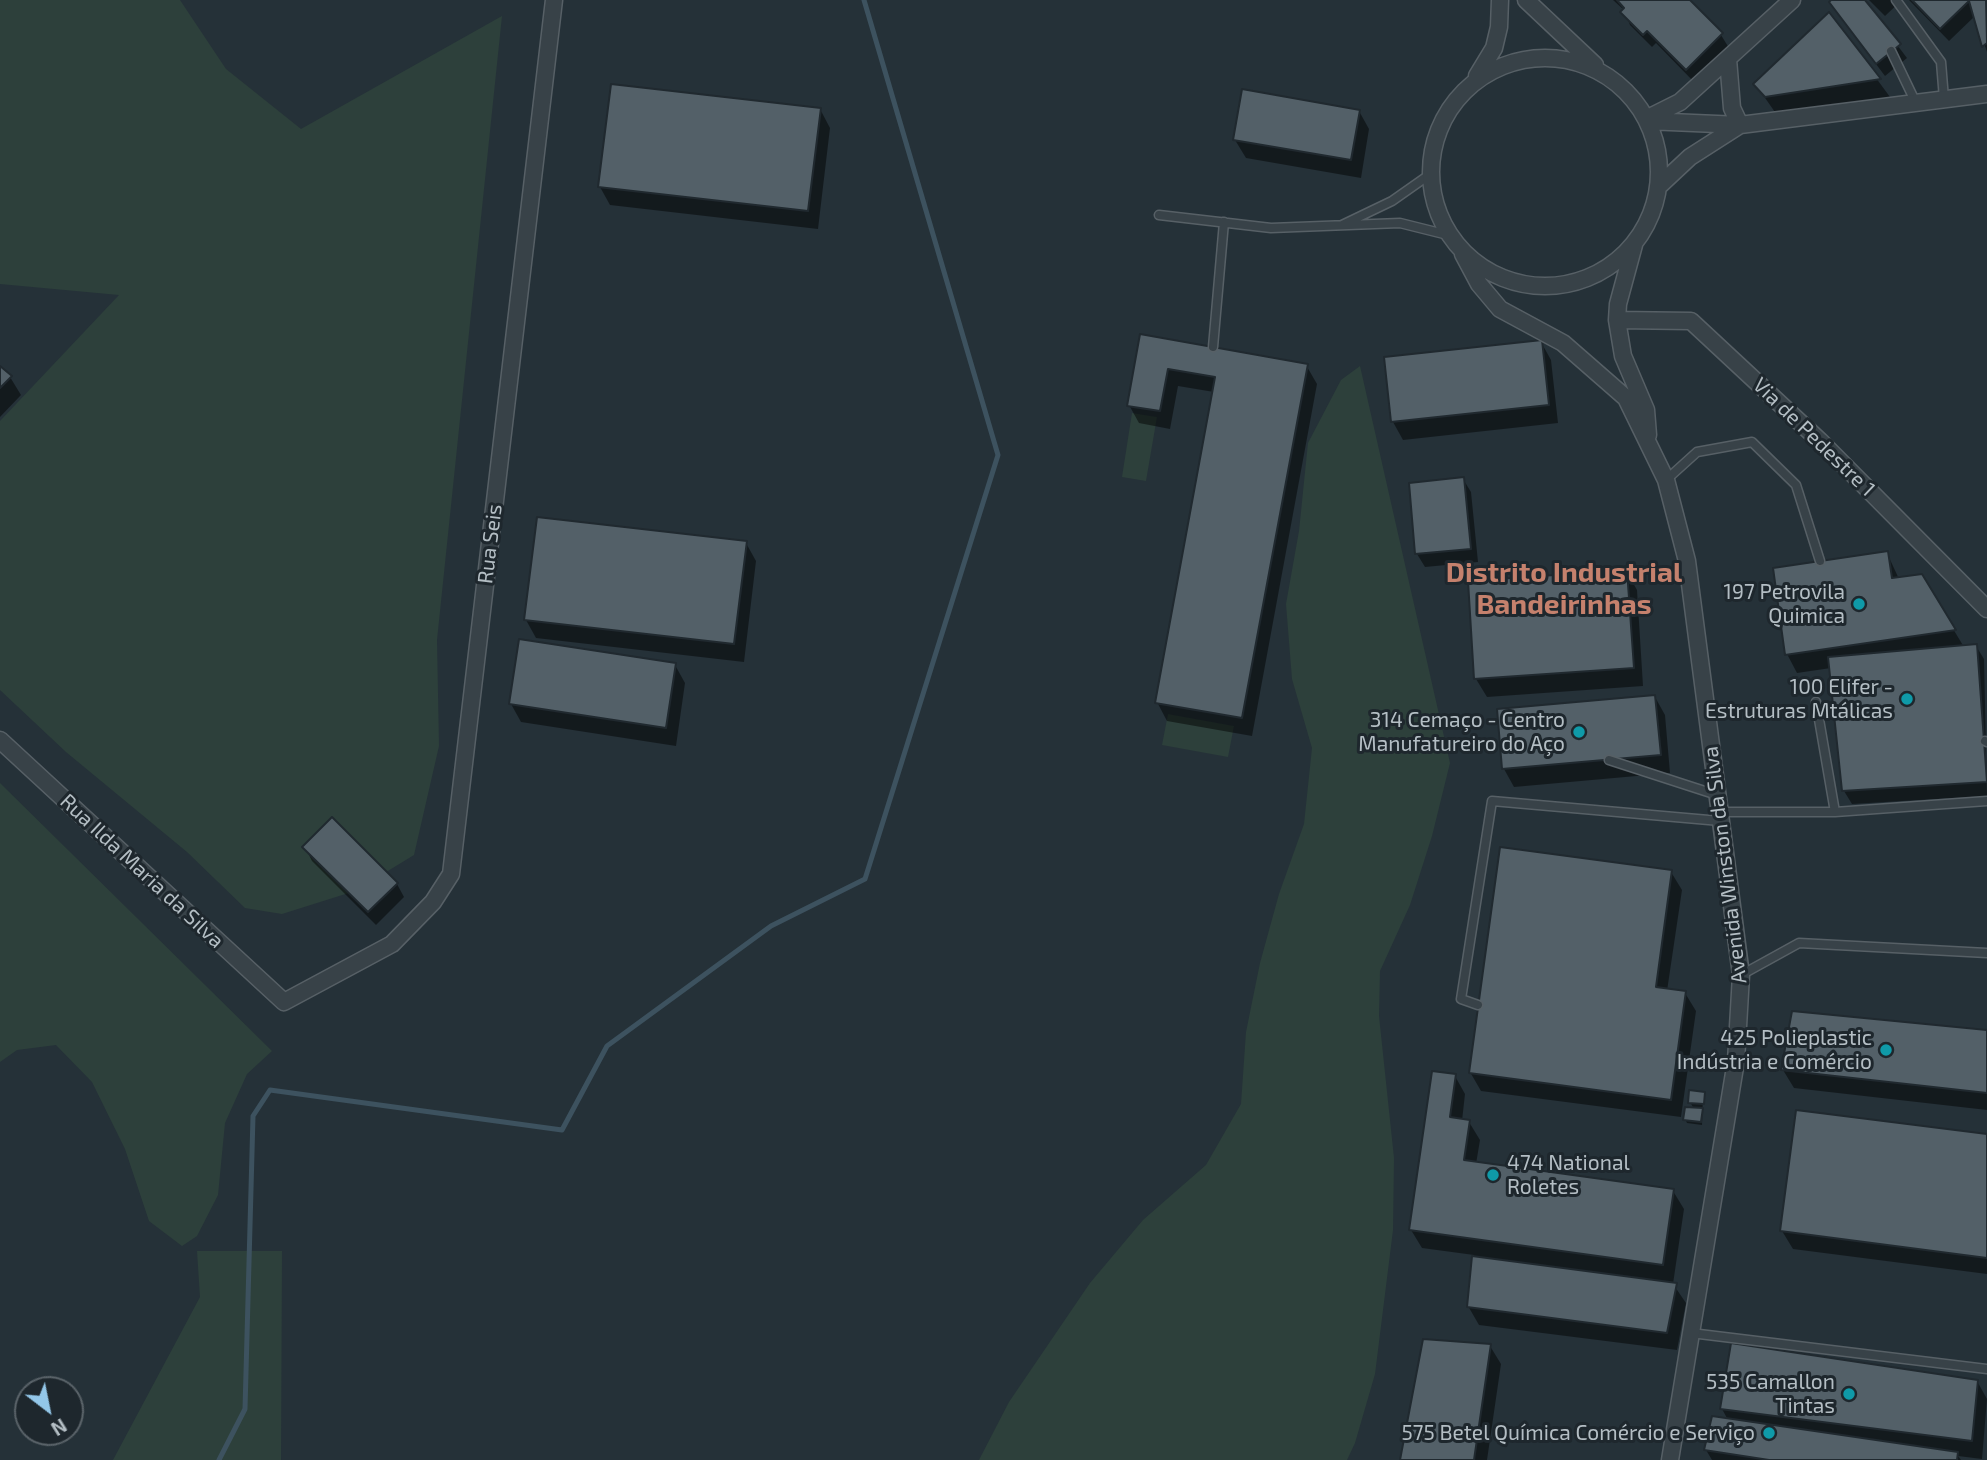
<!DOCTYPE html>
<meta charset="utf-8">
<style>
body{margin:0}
#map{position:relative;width:1987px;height:1460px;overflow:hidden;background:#253138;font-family:"Exo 2",sans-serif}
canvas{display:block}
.north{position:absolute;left:14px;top:1376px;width:70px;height:70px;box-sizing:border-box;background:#1e272d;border:2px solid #5a6369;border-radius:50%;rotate:148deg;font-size:19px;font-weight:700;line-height:28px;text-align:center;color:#b4bec4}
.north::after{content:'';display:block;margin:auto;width:24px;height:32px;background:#93c7e9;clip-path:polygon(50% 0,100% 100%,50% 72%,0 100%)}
</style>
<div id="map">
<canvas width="1987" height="1460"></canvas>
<div class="north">N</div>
</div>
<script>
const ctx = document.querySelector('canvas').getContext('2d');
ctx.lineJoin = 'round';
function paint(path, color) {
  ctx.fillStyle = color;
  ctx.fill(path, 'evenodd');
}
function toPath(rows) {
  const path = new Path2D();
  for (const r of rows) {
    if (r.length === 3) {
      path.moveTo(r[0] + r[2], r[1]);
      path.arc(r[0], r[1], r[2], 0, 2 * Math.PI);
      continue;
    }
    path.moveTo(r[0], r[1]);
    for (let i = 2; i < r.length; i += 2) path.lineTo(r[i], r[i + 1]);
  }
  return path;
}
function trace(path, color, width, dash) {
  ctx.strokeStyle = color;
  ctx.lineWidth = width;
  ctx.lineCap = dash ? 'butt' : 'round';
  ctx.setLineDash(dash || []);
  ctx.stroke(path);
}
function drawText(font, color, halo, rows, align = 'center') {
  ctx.font = font + ' "Exo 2",sans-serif';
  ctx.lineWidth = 6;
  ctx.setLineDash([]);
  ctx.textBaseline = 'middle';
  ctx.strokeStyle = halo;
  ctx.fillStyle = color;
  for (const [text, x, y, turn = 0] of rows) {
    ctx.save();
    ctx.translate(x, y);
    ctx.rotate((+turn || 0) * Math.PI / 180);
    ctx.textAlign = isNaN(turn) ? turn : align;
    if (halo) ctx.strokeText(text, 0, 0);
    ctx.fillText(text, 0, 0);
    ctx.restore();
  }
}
const green = toPath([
 [0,0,180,0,226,69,301,129,502,16,437,640,439,746,414,855,355,891,282,914,245,908,187,852,66,752,0,690,0,421,119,295,0,284],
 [1360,366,1450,763,1432,836,1410,905,1380,971,1379,1016,1394,1158,1393,1230,1375,1374,1355,1443,1347,1460,979,1460,1009,1402,1090,1283,1143,1220,1206,1165,1241,1104,1246,1032,1260,963,1279,894,1304,824,1312,748,1292,679,1286,604,1299,531,1308,443,1341,380],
 [1132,413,1157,417,1146,481,1122,477],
 [1168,714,1234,726,1228,757,1162,745],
 [0,783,272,1051,247,1074,225,1123,218,1195,197,1236,182,1246,149,1221,125,1149,92,1082,56,1045,17,1050,0,1062],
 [197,1251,282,1251,281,1460,113,1460,200,1297]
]);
const shadow = toPath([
 [1613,0,1687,0,1721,35,1729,48,1694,82,1656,43,1652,47,1630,25,1624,10],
 [1834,0,1863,0,1907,58,1885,76,1839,15],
 [1869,0,1902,0,1885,16],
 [1909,0,1987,0,1987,52,1975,16,1949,41],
 [1829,14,1890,97,1777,115,1756,85],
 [820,109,830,128,818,229,610,205,600,187],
 [1359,111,1369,129,1361,178,1246,158,1235,140],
 [1142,336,1306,365,1317,384,1252,736,1167,721,1157,702,1214,392,1178,386,1170,429,1139,423,1129,405],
 [1541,342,1551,360,1558,423,1403,440,1393,422],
 [0,368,10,377,21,395,0,417],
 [1463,479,1471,492,1478,562,1425,567,1417,554,1410,484],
 [746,543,756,561,744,662,536,638,526,620],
 [1887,553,1899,579,1921,576,1964,647,1976,646,1984,659,1987,796,1852,804,1844,791,1831,668,1797,673,1787,654],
 [1627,572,1637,590,1643,686,1487,697,1476,679],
 [675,665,685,683,676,746,521,722,511,704],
 [1655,697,1665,715,1670,773,1514,787,1504,769],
 [305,847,397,884,404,897,376,925,312,861],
 [1671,872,1682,890,1667,991,1685,993,1696,1011,1681,1117,1481,1091,1470,1072],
 [1987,1032,1987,1110,1794,1088,1783,1070],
 [1455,1076,1465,1094,1462,1121,1469,1122,1480,1140,1476,1164,1673,1191,1684,1209,1673,1284,1686,1303,1677,1350,1479,1325,1468,1306,1474,1255,1422,1248,1411,1230],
 [1703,1094,1702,1125,1687,1123,1685,1119,1694,1109,1690,1102],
 [1987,1136,1987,1274,1793,1249,1782,1231],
 [1490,1346,1501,1364,1487,1460,1401,1460],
 [1977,1381,1987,1399,1982,1459,1958,1456,1961,1460,1712,1460,1706,1450,1728,1420,1722,1409]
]);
const stream = toPath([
 [219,1460,245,1409,253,1116,270,1090,562,1130,607,1046,771,926,865,879,998,455,864,0]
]);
const building = toPath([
 [1617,0,1690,0,1723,33,1686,70,1647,31,1643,35,1620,12,1624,8,1617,0],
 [1831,0,1865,0,1901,44,1876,64,1829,2,1831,0],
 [1912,0,1986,0,1987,43,1982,47,1969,1,1940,29,1912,0],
 [1829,12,1881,79,1765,97,1753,84,1829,12],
 [611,84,821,108,808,211,598,187,611,84],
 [1242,89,1360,110,1351,160,1233,140,1242,89],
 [1140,334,1308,364,1242,718,1155,703,1215,377,1168,369,1160,411,1127,406,1140,334],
 [1542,340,1549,405,1391,422,1384,357,1542,340],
 [0,366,12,376,0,388,0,366],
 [1464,477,1471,549,1415,554,1409,483,1464,477],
 [537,517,747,541,734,644,524,620,537,517],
 [1888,551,1892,578,1922,574,1956,630,1785,655,1773,568,1888,551],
 [1627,570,1634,668,1474,679,1468,581,1627,570],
 [519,639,676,663,666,728,509,704,519,639],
 [1977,644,1987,782,1842,791,1828,657,1977,644],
 [1655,695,1661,755,1502,769,1497,709,1655,695],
 [332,817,398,883,368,912,302,847,332,817],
 [1500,847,1672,870,1656,987,1686,991,1671,1100,1469,1073,1500,847],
 [1792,1011,1987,1030,1987,1093,1781,1070,1792,1011],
 [1432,1071,1456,1074,1450,1117,1470,1120,1464,1160,1674,1189,1663,1265,1409,1230,1432,1071],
 [1689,1090,1705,1092,1704,1104,1688,1103,1689,1090],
 [1685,1107,1703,1108,1701,1122,1683,1120,1685,1107],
 [1796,1110,1987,1134,1987,1258,1780,1231,1796,1110],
 [1472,1256,1677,1283,1667,1333,1467,1307,1472,1256],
 [1423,1339,1491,1344,1474,1460,1400,1460,1423,1339],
 [1731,1343,1978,1380,1972,1441,1720,1409,1731,1343],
 [1712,1416,1958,1452,1957,1460,1769,1460,1704,1450,1712,1416]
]);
const service = toPath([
 [1896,0,1941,62,1944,99],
 [1891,51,1916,103],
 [1159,215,1271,228,1400,223,1448,235],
 [1342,225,1392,201,1429,175],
 [1213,347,1224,222],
 [1666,480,1697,452,1752,442,1796,485,1820,561],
 [1816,702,1835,812],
 [1985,741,1987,742],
 [1609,760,1717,795],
 [1719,812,1835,812,1987,801],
 [1741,975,1799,943,1987,953],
 [1478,1005,1461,999,1492,801,1720,821],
 [1691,1333,1987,1369]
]);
const minor = toPath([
 [1526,0,1595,65],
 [1545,172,114],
 [1728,59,1732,108,1740,125],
 [1477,76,1494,48,1499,27,1500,0],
 [1646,119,1680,102,1792,0],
 [1647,121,1740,125,1987,94],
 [1659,186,1690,157,1740,125],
 [1634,245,1618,304,1617,320,1623,356,1646,410,1648,435],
 [1463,254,1479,284,1500,309,1563,343,1626,398,1666,480,1687,561,1741,975,1736,1061,1670,1460],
 [1617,320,1691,321,1820,441,1987,609],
 [0,740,284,1002,392,944,433,902,451,874,554,0]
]);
const markers = [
 [1859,604,7,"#0f9aa8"],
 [1907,699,7,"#0f9aa8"],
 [1579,732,7,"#0f9aa8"],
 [1886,1050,7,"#0f9aa8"],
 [1493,1175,7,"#0f9aa8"],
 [1849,1394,7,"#0f9aa8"],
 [1769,1433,7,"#0f9aa8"]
];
const streetNames = [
 ["Via de Pedestre 1",1814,437,44],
 ["Rua Seis",490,544,-83],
 ["Avenida Winston da Silva",1725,865,-97],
 ["Rua Ilda Maria da Silva",142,871,43]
];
const poiNames = [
 ["197 Petrovila",1845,592],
 ["Quimica",1845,616],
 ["100 Elifer -",1893,687],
 ["Estruturas Mtálicas",1893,711],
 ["314 Cemaço - Centro",1565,720],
 ["Manufatureiro do Aço",1565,744],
 ["425 Polieplastic",1872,1038],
 ["Indústria e Comércio",1872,1062],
 ["474 National",1507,1163,"left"],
 ["Roletes",1507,1187,"left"],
 ["535 Camallon",1835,1382],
 ["Tintas",1835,1406],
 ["575 Betel Química Comércio e Serviço",1755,1433]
];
const districtNames = [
 ["Distrito Industrial",1564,573],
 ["Bandeirinhas",1564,605]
];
paint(green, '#2d403b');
paint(shadow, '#0007');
trace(stream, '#3d525f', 5);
paint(building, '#536068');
trace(building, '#20292f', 2);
trace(service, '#576066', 11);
trace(minor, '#576066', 19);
trace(service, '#384248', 8);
trace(minor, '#384248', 16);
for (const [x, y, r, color] of markers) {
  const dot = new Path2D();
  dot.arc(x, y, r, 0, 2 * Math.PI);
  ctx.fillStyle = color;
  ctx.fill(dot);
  trace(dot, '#1e272d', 2.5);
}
drawText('21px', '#b4bec4', '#1e272d', streetNames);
drawText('21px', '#b4bec4', '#1e272d', poiNames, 'right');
drawText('bold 28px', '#c5816d', '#1e272d', districtNames);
</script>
